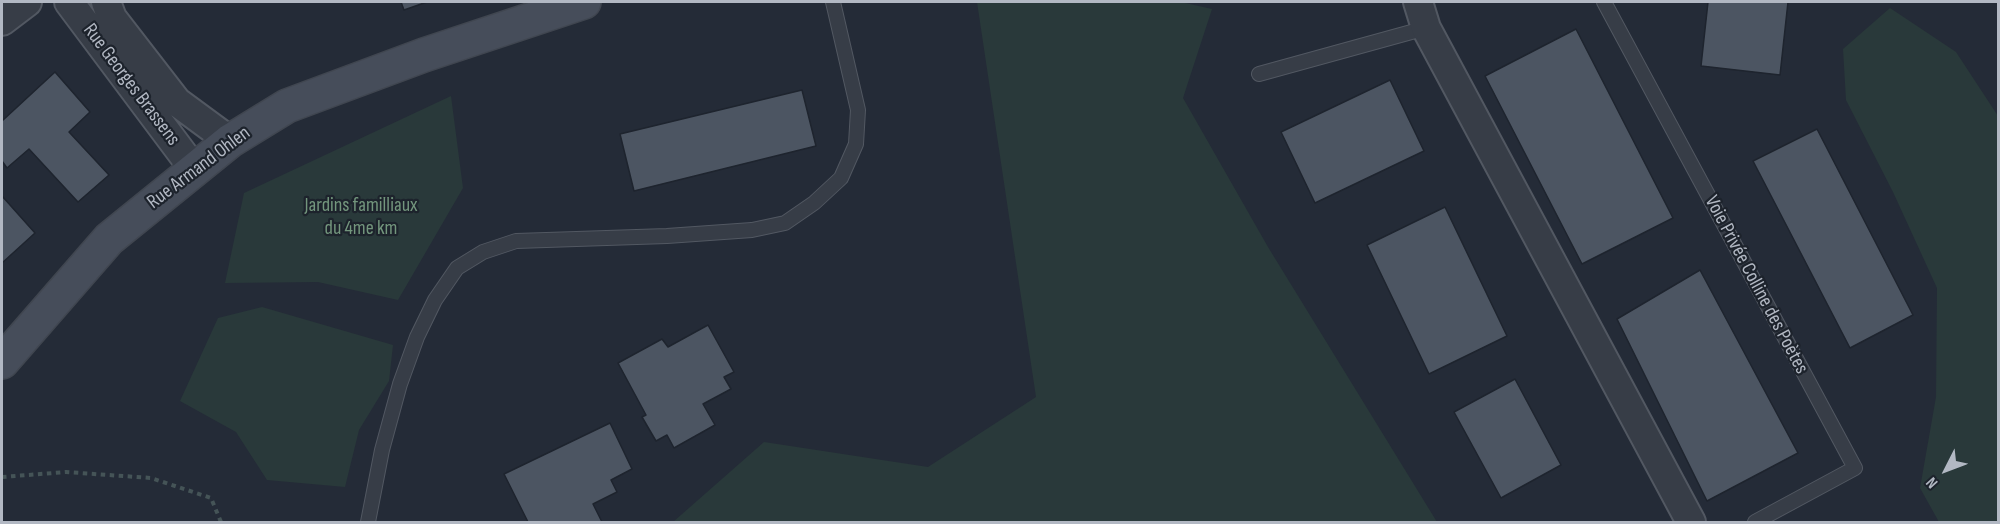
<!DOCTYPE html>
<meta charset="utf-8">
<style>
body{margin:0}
#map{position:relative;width:2000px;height:524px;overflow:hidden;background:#242b37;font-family:"Sofia Sans Condensed",sans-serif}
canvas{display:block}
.frame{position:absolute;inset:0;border:3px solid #b2b8c3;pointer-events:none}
.north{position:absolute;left:1916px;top:440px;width:60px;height:60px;-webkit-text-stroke:4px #1d232c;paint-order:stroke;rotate:228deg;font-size:16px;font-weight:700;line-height:24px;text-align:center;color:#b2b8c3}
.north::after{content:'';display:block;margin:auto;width:21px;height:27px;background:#b2b8c3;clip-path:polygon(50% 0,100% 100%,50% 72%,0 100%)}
</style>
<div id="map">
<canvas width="2000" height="524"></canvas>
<div class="frame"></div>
<div class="north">N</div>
</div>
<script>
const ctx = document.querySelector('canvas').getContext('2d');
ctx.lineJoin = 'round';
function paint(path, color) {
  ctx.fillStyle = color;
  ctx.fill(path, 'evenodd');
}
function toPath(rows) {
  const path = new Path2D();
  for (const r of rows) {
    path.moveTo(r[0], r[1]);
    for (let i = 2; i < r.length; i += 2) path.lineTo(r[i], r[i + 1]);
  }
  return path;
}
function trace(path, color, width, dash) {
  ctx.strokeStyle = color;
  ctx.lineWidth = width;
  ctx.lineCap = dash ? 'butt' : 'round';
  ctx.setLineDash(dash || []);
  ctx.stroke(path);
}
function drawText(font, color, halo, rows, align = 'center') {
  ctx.font = font + ' "Sofia Sans Condensed",sans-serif';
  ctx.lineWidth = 4.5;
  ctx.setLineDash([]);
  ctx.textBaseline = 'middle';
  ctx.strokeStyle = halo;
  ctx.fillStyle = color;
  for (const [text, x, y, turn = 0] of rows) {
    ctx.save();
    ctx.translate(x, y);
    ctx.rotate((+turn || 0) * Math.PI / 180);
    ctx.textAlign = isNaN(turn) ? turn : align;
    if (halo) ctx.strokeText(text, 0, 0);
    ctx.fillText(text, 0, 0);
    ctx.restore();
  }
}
const green = toPath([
 [977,2,1181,2,1212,9,1183,98,1268,247,1437,522,673,522,764,442,928,467,1036,397],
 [1890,8,1956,52,1998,116,1998,522,1939,522,1920,488,1936,397,1937,288,1893,192,1846,100,1843,49],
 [451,96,463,188,398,300,318,282,225,283,244,193],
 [262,307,393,345,389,381,359,430,345,487,267,480,236,432,180,401,218,318]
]);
const building = toPath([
 [401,2,427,2,404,10,401,2],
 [1708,2,1788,2,1780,75,1701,66,1708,2],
 [1576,29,1673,218,1582,264,1485,76,1576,29],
 [55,72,90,112,69,132,109,175,78,202,29,149,7,168,2,161,2,121,55,72],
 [1390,80,1424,151,1315,203,1281,132,1390,80],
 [802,90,816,146,634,191,620,134,802,90],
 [1817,129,1913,315,1850,348,1753,161,1817,129],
 [2,196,35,233,2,263,2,196],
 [1445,207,1507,336,1429,374,1367,245,1445,207],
 [1700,270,1798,453,1707,501,1617,319,1700,270],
 [708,325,734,372,724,377,731,389,703,404,715,425,674,448,667,435,656,441,642,417,646,415,618,363,662,339,668,347,708,325],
 [1515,379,1561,465,1501,498,1454,412,1515,379],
 [610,423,632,469,611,480,617,492,593,504,602,522,528,522,504,474,610,423]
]);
const path = toPath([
 [2,477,66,472,151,478,211,498,221,522]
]);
const service = toPath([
 [1604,2,1855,468,1755,522],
 [1259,74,1426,28],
 [368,522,382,450,400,384,417,337,435,300,457,268,483,252,516,241,667,236,752,230,785,223,814,203,841,178,856,144,858,110,833,2]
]);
const minor = toPath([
 [69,2,194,169],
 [106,2,112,18,177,102,230,141],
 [1418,2,1426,28,1691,522],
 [2,21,27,2]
]);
const secondary = toPath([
 [2,362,109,239,230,141,287,106,424,55,584,2]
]);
const streetNames = [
 ["Rue Georges Brassens",131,85,53],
 ["Rue Armand Ohlen",199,168,-37],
 ["Voie Privée Colline des Poètes",1756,285,62]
];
const parkNames = [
 ["Jardins familliaux",361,206],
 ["du 4me km",361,229]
];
paint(green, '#29393a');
paint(building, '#4c5562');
trace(building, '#1e242e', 1.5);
trace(service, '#525862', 16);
trace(minor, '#525862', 32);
trace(secondary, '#404650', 36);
trace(path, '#455457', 4, [4.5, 4.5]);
trace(service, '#373d47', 14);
trace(minor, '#373d47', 28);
trace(secondary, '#464d5a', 33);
drawText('20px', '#b2b8c3', '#1d232c', streetNames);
drawText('20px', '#73967d', '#1d232c', parkNames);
</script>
